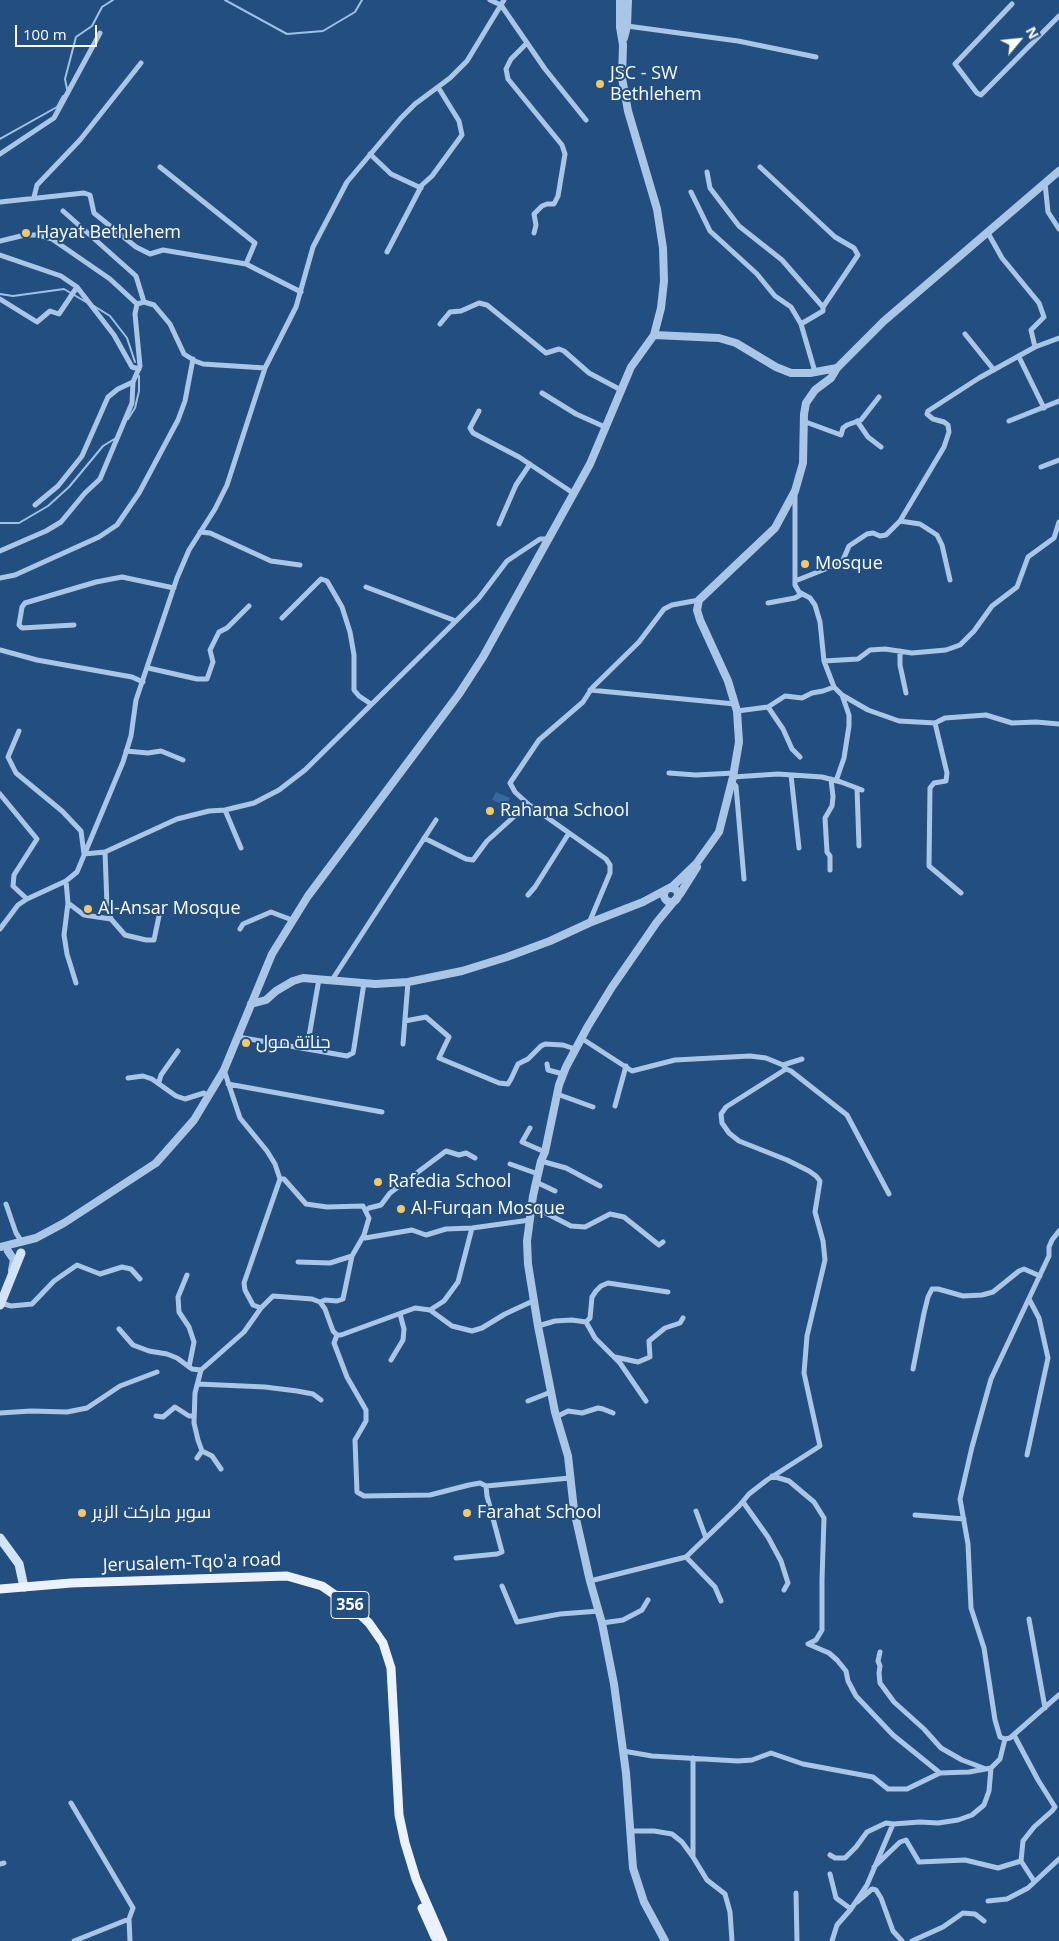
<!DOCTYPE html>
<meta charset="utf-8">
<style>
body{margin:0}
#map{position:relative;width:1059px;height:1941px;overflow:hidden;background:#234e80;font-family:"Open Sans",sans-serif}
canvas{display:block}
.north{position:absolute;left:994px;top:15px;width:50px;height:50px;-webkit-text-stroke:4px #234e80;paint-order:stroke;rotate:62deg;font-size:14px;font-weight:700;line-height:20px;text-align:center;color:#fff}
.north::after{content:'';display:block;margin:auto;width:18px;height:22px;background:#fff;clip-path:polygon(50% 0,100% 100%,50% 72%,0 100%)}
.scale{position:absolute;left:15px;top:25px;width:82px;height:22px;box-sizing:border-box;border:2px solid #fff;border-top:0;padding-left:6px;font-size:15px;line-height:18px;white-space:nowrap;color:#fff;-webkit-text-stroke:4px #234e80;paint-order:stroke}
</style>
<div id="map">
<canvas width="1059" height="1941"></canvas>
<div class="north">N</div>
<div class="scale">100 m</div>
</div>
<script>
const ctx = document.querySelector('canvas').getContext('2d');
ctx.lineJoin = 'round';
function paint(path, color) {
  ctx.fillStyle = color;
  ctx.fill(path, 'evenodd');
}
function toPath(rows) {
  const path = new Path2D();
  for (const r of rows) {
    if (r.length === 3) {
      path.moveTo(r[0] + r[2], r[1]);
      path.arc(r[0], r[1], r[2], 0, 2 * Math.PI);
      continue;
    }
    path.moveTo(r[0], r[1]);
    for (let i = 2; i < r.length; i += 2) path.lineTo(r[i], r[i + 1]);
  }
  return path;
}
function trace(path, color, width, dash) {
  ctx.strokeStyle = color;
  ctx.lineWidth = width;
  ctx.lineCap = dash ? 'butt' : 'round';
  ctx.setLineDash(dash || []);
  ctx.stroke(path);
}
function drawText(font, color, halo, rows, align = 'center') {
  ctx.font = font + ' "Open Sans",Cairo,sans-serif';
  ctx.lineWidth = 4;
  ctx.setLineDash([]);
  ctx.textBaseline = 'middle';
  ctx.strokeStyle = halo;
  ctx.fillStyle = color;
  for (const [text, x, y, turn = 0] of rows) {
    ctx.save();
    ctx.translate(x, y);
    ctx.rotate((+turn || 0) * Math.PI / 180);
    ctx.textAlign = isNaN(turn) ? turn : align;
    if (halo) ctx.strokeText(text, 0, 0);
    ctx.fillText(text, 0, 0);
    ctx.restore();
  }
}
const green = toPath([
 [496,792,510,798,506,806,492,800]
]);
const stream = toPath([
 [225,0,287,34,323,31,355,12,362,0],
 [67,89,65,79,76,37,92,26,102,7,113,0],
 [0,139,57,107,63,96],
 [0,294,13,296,64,289,86,302],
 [94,306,110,316,127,338,135,362],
 [128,419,135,408,139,391,139,376],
 [0,523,19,523,48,506,69,487,103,446,116,438]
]);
const minor = toPath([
 [490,0,501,5,545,69,586,120],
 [1012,4,955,64,977,93,981,95,1059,16],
 [627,26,738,41,816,57],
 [527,43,511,59,506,69,508,79,562,145,565,154,558,196,554,204,547,204,542,206,534,214,536,225,534,233],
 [0,154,54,118,100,33],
 [370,154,391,174,421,188],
 [160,167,255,243,246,264],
 [760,167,835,237,854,248,858,255,823,307,823,311,801,324],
 [707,172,710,188,739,226,782,260,823,307],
 [1045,183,1048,212,1059,229],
 [691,192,710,231,757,274,775,296,791,307,801,324,815,372],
 [34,197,37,185,80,140,141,63],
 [0,202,84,193,90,195,94,213,136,247,150,254,163,250,246,264,301,292],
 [63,211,136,276,144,302],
 [988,233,1002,258,1039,303,1044,317,1031,330,1035,347],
 [0,241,25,235,39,235,52,239,110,279,137,304],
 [387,252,422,185,432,176,462,135,459,121,438,87],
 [0,255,61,276,77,287,114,335,132,367,139,369],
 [0,299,37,322,50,311,59,314,77,287],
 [137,304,144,302,154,305,170,324,184,354,195,361,203,364,265,368],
 [440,324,450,312,461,311,479,303,487,305,546,353,559,349,564,351,589,373,621,390],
 [965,334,994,370],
 [1019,357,1044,408],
 [542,393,576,414,605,427],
 [479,411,470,428,473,433,519,457,573,493],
 [803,421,841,435,843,428,847,425,861,420,879,397],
 [857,421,868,437,881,447],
 [1009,421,1059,401],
 [1041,467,1059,460],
 [795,491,795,585,799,592,810,598,815,605,820,622,824,661,834,687,842,695,868,710,899,721,935,723,945,718,986,715,1012,723,1036,722,1059,724],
 [35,505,58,486,82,456,108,397,118,389,133,382,140,366,135,314,137,304],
 [900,521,920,524,937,535,942,545,950,580],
 [499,524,516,485,530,464],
 [200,532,210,533,271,561,300,565],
 [0,551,46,531,61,522,85,493,100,479,132,403,133,382],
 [0,578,15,575,99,537,117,525,139,493,178,420,185,401,193,359],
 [795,581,833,566,843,560,849,546,867,534,873,533,880,536,886,535,900,521,944,447,949,432,948,425,944,422,933,419,927,414,928,411,979,378,1035,347,1059,338],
 [366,587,456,621],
 [768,603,795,598,802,594],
 [282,618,321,579,327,581,342,607,350,632,354,655,354,690,359,696,371,704],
 [74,625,22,628,19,625,22,607,25,603,96,582,122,577,174,588],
 [0,650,37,660,132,677,143,682],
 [900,651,900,665,906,693],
 [824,661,858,659,870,650,885,649,912,653,946,650,960,645,974,631,992,606,1017,587,1028,557,1054,538,1059,522],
 [148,668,197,679,207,679,213,662,210,650,219,632,227,628,249,606],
 [590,690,735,704],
 [768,707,783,729,792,749,800,757],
 [737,711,768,707,785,696,802,698,812,693,823,691,834,687],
 [935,723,947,773,946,781,934,783,930,788,929,866,961,893],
 [19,731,8,757,16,773,62,811,81,831,84,854],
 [126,751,148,753,161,751,183,760],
 [669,773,696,775,734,773],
 [791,775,799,848],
 [733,777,778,774,822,777,841,782,862,790],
 [836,781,844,758,849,726,849,715,842,695],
 [732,782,736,786,744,879],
 [857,788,859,846],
 [0,794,37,839,14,875,13,886,27,899],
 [225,810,241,848],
 [424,838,466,859,473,860,487,841,528,804],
 [105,852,107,905,111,919],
 [84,854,105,852,177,819,209,811,225,810,254,803,279,790,305,770,456,621,479,598,507,561,540,539,547,539],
 [830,870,830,856,827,852,825,818,832,806,833,797,831,779],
 [66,881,68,903,64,935,67,954,76,983],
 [528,895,535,887,569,833],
 [68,903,84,915,111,919,125,935,146,940,154,940,159,916],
 [589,923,610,873,610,865,606,859,528,804,515,792,510,783,539,740,583,702,592,688,639,642,664,609,672,605,699,600],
 [0,929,18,905,27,899,66,881,77,872,123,762,131,736,136,700,177,578,189,550,215,509,227,485,265,368,296,307,313,247,347,182,401,118,415,104,450,78,467,61,504,0],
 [240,929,243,924,271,912,292,920],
 [332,980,436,820],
 [405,1021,426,1017,449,1037,439,1058,499,1083,508,1084,511,1079,518,1064,528,1059,541,1046,545,1044,563,1045,575,1049],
 [238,1037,347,1056,353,1053,354,1048,364,983],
 [581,1038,632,1071,675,1060,750,1056,766,1058,783,1065,786,1069,791,1071,847,1115,889,1194],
 [403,1044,408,982],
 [307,1048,319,979],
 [547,1064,548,1070,563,1074],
 [783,1065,802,1059],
 [224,1070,240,1118,267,1151,275,1164,280,1179,244,1283,245,1290,253,1305,261,1308,273,1296,312,1299,320,1302,325,1309,333,1331,337,1335,341,1335,415,1308,430,1310,452,1326,472,1331,482,1328,505,1314,533,1301],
 [128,1078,143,1076,152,1079,176,1096,185,1099,204,1093,208,1097],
 [159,1082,161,1075,178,1051],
 [228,1084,382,1112],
 [557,1094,593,1107],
 [615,1106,626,1066],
 [530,1128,522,1142,545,1152],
 [541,1161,566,1168,600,1186],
 [510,1164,538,1174],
 [280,1179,284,1179,306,1204,327,1207,363,1206,369,1218,364,1235,365,1238,412,1230,426,1235,446,1229,472,1228,530,1220],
 [536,1182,555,1191],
 [6,1204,16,1233,22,1242],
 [532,1206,571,1226,585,1227,610,1214,624,1217,659,1245,663,1242],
 [366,1210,369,1208,381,1205,390,1193,446,1151,459,1155,466,1153,475,1158],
 [298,1262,330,1263,352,1256],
 [187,1275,178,1297,179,1312,189,1327,194,1342,189,1367],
 [320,1302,325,1300,337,1301,343,1299,352,1256,364,1235],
 [1,1303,11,1306,32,1304,54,1281,77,1265,100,1274,122,1267,131,1269,140,1279],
 [430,1310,444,1301,458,1282,472,1228],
 [586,1322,595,1338,620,1363,646,1401],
 [538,1326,555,1321,572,1320,586,1322,590,1318,592,1297,596,1291,601,1286,608,1283,668,1292],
 [119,1329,133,1345,149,1351,167,1354,177,1358,192,1369,201,1370],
 [337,1335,334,1343,347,1377,366,1410,366,1421,355,1440,357,1492,364,1496,430,1495,469,1485,480,1483,486,1486,570,1478],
 [615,1357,638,1362,650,1357,649,1341,665,1328,680,1323,683,1318],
 [391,1360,403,1340,404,1329,400,1314],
 [913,1369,924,1313,928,1297,932,1289,938,1289,963,1296,982,1295,993,1292,1019,1271,1024,1269,1040,1276],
 [198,1384,265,1387,297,1391,313,1394,321,1400],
 [528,1401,551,1392],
 [0,1413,31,1411,67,1412,87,1408,120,1386,157,1372],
 [156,1416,163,1417,175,1407,189,1416,194,1416],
 [556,1417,568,1411,582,1413,598,1408,603,1409,613,1413],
 [1027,1455,1048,1358,1039,1318,1029,1299],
 [197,1458,202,1451],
 [221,1469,212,1456,202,1451,198,1440,194,1423,195,1393,201,1370,244,1332,261,1308],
 [772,1476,789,1481,814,1502,824,1518,822,1580,822,1630,816,1640,808,1644,829,1653,837,1660,846,1671,848,1681,856,1696,893,1735,940,1773],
 [743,1502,768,1537,781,1561,788,1583,784,1590],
 [696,1511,706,1538],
 [915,1515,964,1519],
 [686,1557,715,1587,721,1601],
 [456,1558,497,1554,502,1552,487,1496,486,1486],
 [590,1581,686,1557,739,1506,749,1494,767,1480,820,1446,804,1373,807,1336,825,1260,823,1241,815,1212,820,1181,816,1176,809,1171,787,1160,739,1141,729,1133,722,1123,721,1114,726,1107,786,1069],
 [502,1586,517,1622,560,1614,599,1611],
 [1029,1619,1045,1708],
 [602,1623,623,1620,642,1610,648,1600],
 [880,1652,878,1661,880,1666,879,1673,880,1683,894,1702,924,1729,941,1748,962,1760,986,1769],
 [1014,1735,1038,1780,1055,1807,1052,1811,1034,1827,1023,1841,1021,1861,1034,1881],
 [1005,1739,1000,1737,995,1720,984,1648,971,1608,968,1544,960,1499,972,1447,991,1379,1049,1256,1049,1247,1052,1240,1059,1231],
 [1005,1739,1010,1738,1059,1695],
 [623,1751,652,1756,738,1761,752,1760,771,1753,803,1764,873,1777,888,1789,907,1789,940,1773,969,1772,991,1768],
 [693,1758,693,1857],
 [71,1803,133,1908,129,1919,130,1941],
 [631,1831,654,1831,672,1834,682,1842,693,1857,707,1880,725,1894,730,1912,732,1941],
 [830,1855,835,1858,845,1858,856,1847,867,1832,886,1823,893,1824],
 [0,1864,4,1863],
 [874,1867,900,1842,906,1840,919,1862,965,1860,998,1868,1021,1861],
 [830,1874,836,1898,851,1909],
 [796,1893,797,1941],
 [988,1901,1007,1899,1028,1888,1059,1859],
 [857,1902,872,1889,876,1890,881,1898,893,1931,902,1941],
 [74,1941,129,1919],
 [832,1941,837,1925,851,1909,867,1885,893,1824,920,1822,938,1823,958,1820,972,1815,984,1805,989,1791,991,1768,1000,1759,1005,1739],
 [912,1941,943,1927,963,1913,975,1914,984,1921]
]);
const tertiary = toPath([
 [620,0,620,27,623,45,622,78,628,111,657,209,663,248,664,281,661,308,654,335],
 [624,38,627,26,628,0],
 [671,895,7],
 [251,1004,266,1000,276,991,293,981,303,978,375,984,408,982,462,971,507,957,550,941,589,923,643,902,673,886,696,864,719,832,733,777,739,742,737,711,728,681,700,620,697,610,699,600,775,528,795,491,803,463,804,414,806,403,815,390,831,378,837,368,884,321,1059,171],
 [0,1247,36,1238,64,1223,156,1163,194,1120,224,1070,272,954,308,896,459,694,483,657,590,464,631,367,654,335,719,338,736,343,776,367,791,373,810,373,837,368],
 [8,1251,14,1260,12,1270],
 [665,1941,644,1902,633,1868,626,1773,614,1684,602,1623,590,1581,574,1510,568,1456,555,1412,538,1326,528,1264,527,1241,533,1196,541,1161,545,1152,559,1085,566,1067,588,1026,612,987,657,922,680,894,697,867]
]);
const secondary = toPath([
 [0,1305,21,1253],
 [0,1538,19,1564,24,1587]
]);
const primary = toPath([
 [0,1589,71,1583,287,1576,322,1586,351,1606,369,1623,383,1643,391,1668,399,1815,405,1843,416,1879,443,1941],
 [422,1908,435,1937]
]);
const markers = [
 [600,84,5,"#f2c86c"],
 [26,233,5,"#f2c86c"],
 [805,564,5,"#f2c86c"],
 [490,811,5,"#f2c86c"],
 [88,909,5,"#f2c86c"],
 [246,1043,5,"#f2c86c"],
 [378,1182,5,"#f2c86c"],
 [401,1209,5,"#f2c86c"],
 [82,1513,5,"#f2c86c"],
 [467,1513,5,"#f2c86c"]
];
const shields = [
 [350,1605,38]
];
const shieldNames = [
 ["356",350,1605]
];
const poiNames = [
 ["JSC - SW",610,74],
 ["Bethlehem",610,95],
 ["Hayat Bethlehem",36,233],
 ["Mosque",815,564],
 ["Rahama School",500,811],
 ["Al-Ansar Mosque",98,909],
 ["جناتة مول",256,1043],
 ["Rafedia School",388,1182],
 ["Al-Furqan Mosque",411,1209],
 ["سوبر ماركت الزير",92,1513],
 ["Farahat School",477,1513]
];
const streetNames = [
 ["Jerusalem-Tqo'a road",192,1563,-2]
];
paint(green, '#37689e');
trace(stream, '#9dc2e8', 2);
trace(minor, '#a9c6e7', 5);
trace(tertiary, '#a9c6e7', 8);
trace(secondary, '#d3e3f6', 9);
trace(primary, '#ebf2fd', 9);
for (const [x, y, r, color] of markers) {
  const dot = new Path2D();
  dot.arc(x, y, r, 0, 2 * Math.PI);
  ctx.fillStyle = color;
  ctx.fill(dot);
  trace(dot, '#234e80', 2);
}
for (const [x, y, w] of shields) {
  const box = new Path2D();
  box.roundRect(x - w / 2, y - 13.5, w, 27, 4);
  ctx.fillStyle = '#234e80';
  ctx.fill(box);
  trace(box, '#fff', 1);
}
drawText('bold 16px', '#fff', null, shieldNames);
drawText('18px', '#fff', '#234e80', poiNames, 'left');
drawText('18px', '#fff', '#234e80', streetNames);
</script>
